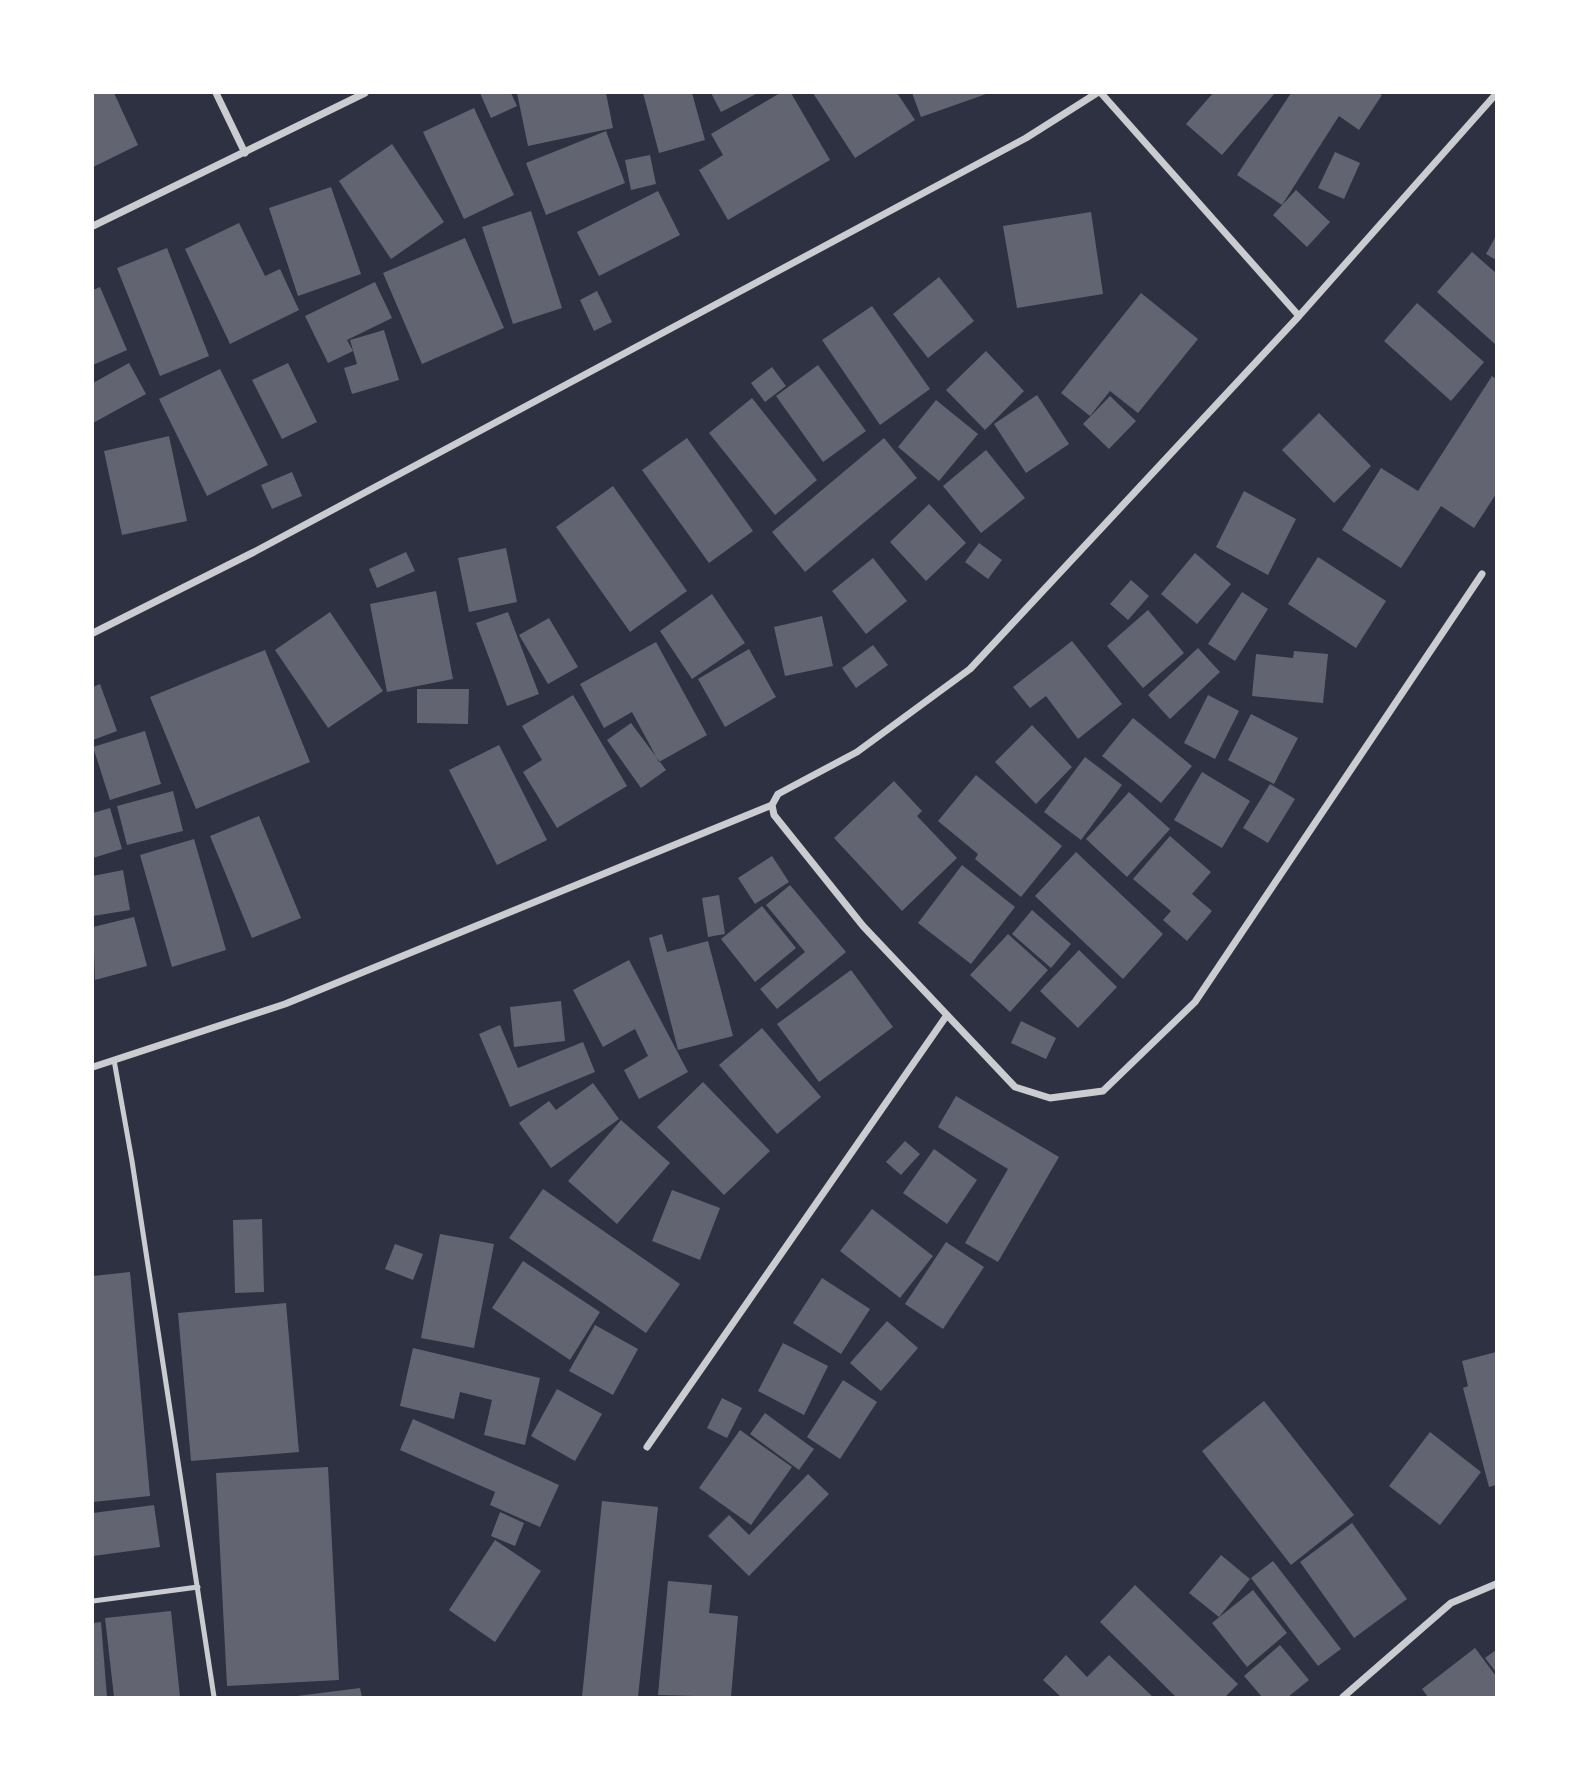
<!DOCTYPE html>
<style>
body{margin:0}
#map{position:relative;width:1589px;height:1790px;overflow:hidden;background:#2d3142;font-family:"Asap Condensed",sans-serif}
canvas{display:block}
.frame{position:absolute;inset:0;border:94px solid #fff;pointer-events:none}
</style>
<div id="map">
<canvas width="1589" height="1790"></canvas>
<div class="frame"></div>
</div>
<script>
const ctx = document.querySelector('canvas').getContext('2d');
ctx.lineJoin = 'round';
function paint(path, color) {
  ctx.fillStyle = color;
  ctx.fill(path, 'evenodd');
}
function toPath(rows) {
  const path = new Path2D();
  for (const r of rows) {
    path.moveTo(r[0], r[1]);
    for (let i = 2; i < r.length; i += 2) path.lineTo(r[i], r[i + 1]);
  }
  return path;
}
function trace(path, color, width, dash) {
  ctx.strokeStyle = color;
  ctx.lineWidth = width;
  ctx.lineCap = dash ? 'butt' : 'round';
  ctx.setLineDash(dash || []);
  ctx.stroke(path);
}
const building = toPath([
 [93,93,114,93,138,145,93,167],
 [480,93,511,93,517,106,491,118],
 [517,93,606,93,613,128,528,146],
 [643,93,692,93,705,140,659,153],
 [711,93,758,93,721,112],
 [780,93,791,93,830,160,728,220,699,170,723,155,711,134],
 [813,93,897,93,915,120,855,158],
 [912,93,989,93,921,117],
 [1213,93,1275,93,1222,155,1186,124],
 [1291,93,1378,93,1382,95,1359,130,1339,116,1282,205,1237,175],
 [474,108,514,195,464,219,423,132],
 [606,131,625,183,546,215,526,163],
 [392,144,444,222,391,259,339,181],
 [1335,152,1360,163,1344,199,1318,188],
 [650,155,656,184,631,190,625,160],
 [331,187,361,274,298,296,269,208],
 [1296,190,1330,222,1307,247,1273,215],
 [658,191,680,235,599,276,577,232],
 [531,211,562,308,513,324,482,227],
 [1091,212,1103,294,1017,308,1003,226],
 [239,223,265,276,280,269,299,310,230,344,185,249],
 [1496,236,1496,260,1486,254],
 [465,238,504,328,422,364,383,273],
 [167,248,209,356,160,376,117,268],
 [1472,252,1496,273,1496,345,1437,292],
 [939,277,974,321,928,358,893,314],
 [375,282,392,318,347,340,353,351,328,363,305,316],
 [100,287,127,350,93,365,93,290],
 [597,291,612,322,594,331,580,300],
 [1141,293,1198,339,1138,413,1110,391,1090,416,1061,393],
 [1417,303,1484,362,1451,401,1384,341],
 [872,306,930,389,880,425,822,340],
 [384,330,399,380,352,394,344,368,357,364,350,340],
 [986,351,1024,391,985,430,946,390],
 [129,363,146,394,93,423,93,383],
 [288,363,317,422,282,439,252,380],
 [818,365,866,431,823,462,776,396],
 [772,367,786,386,765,402,751,383],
 [220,369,268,465,207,496,159,399],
 [1492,376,1496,379,1496,494,1474,528,1441,506,1401,568,1342,530,1381,468,1418,491],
 [1037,395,1069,444,1026,473,994,424],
 [1110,396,1136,421,1109,449,1083,424],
 [752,398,817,480,775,515,709,433],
 [936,400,978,434,939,481,898,447],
 [1319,413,1371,466,1334,503,1282,450],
 [169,436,187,521,122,535,104,451],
 [687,438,753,531,709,563,642,470],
 [884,438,917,478,805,572,772,532],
 [986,450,1025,498,981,533,943,486],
 [292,472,302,496,272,509,261,485],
 [613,486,687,591,630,632,556,527],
 [1244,491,1296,519,1268,575,1216,547],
 [929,504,966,543,926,581,890,542],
 [979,543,1002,560,988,579,965,562],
 [506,548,517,602,469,612,458,558],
 [406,552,415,571,377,588,369,569],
 [1195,553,1231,584,1197,624,1161,594],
 [1318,557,1386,601,1356,648,1288,604],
 [873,558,907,601,866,634,832,591],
 [1131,580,1149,596,1128,620,1110,604],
 [436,591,453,679,387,692,370,604],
 [1242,592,1268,609,1235,661,1208,644],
 [712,594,745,643,692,679,660,631],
 [1148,610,1184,653,1143,688,1107,646],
 [330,612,383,691,328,728,275,650],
 [508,612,539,694,507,706,476,623],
 [822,616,833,666,785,676,774,627],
 [549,618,578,667,548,684,519,635],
 [1072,641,1122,704,1078,739,1046,696,1030,708,1013,687],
 [656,642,707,735,659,762,632,712,604,728,580,684],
 [873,645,888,665,856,688,842,668],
 [1198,648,1220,672,1170,719,1148,695],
 [749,649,776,697,725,727,698,679],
 [265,650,310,762,196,809,150,697],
 [1294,651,1328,654,1323,703,1252,696,1256,654,1293,658],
 [100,684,117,731,93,740,93,687],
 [417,689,469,689,468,724,417,723],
 [573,695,627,786,557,828,523,772,542,760,522,726],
 [1208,695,1239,711,1215,759,1184,743],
 [1251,714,1298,738,1274,784,1228,760],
 [1133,718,1192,766,1161,803,1102,756],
 [631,723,666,770,641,788,607,740],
 [1032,725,1072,767,1036,804,995,762],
 [145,731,161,784,110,800,93,747],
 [499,745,547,840,497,865,449,770],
 [1085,757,1122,785,1081,840,1044,812],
 [1202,772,1250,801,1222,848,1174,820],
 [976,775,1062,846,1021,897,975,859,978,854,938,821],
 [894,781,922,811,917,816,957,858,902,911,834,838],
 [1270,784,1295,799,1268,843,1243,828],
 [173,791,183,831,127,845,117,806],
 [1129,792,1170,829,1127,877,1086,839],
 [110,808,122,849,93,858,93,813],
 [259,816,301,918,252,938,210,836],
 [1170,836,1211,872,1192,894,1212,911,1187,941,1163,920,1171,911,1133,879],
 [194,839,226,950,172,967,140,855],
 [1076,852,1163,934,1123,979,1035,896],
 [772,856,789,882,755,904,738,878],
 [962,865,1015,907,971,964,918,923],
 [123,870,130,910,93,916,93,876],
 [790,885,846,952,777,1009,760,989,805,952,766,905],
 [719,895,725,934,708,937,702,898],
 [762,906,796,948,755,982,721,939],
 [1032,910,1071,944,1051,968,1012,934],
 [134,917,147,966,95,980,93,927],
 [662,934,667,952,708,941,733,1036,678,1050,649,938],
 [1008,934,1048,970,1010,1012,970,975],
 [1079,950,1117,987,1078,1028,1040,991],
 [629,960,688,1072,639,1099,624,1070,648,1056,635,1029,603,1047,573,990],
 [851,970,893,1027,819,1082,777,1024],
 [561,1001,565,1041,514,1047,510,1007],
 [1021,1021,1056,1038,1046,1059,1011,1043],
 [500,1025,518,1068,583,1042,595,1072,510,1107,479,1034],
 [762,1028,821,1097,777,1134,719,1065],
 [703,1082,770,1151,724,1195,657,1127],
 [593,1083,619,1119,551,1168,519,1123,549,1101,556,1110],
 [956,1096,1059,1157,998,1262,965,1243,1008,1169,938,1127],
 [621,1120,670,1163,617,1224,568,1181],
 [905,1141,920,1154,901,1175,886,1162],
 [934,1149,977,1180,947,1224,903,1193],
 [543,1189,680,1284,646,1333,509,1238],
 [672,1190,720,1208,700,1260,652,1241],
 [872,1209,933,1256,900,1298,840,1251],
 [262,1219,264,1292,235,1293,233,1220],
 [440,1234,494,1244,474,1348,421,1338],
 [946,1242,984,1267,943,1329,905,1304],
 [395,1244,423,1254,413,1280,385,1269],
 [523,1261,600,1312,570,1360,492,1308],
 [130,1272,150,1496,93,1502,93,1276],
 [822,1278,870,1309,841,1354,793,1323],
 [286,1303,299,1452,191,1461,178,1313],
 [887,1321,918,1348,881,1391,850,1363],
 [595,1325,638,1349,613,1395,569,1371],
 [783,1343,828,1366,804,1415,758,1391],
 [413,1348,540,1378,525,1445,484,1435,492,1400,460,1392,454,1419,400,1406],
 [1496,1352,1496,1485,1489,1487,1463,1388,1468,1386,1462,1361],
 [843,1380,877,1402,840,1459,807,1437],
 [557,1389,602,1414,575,1461,531,1436],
 [722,1398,742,1408,727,1438,707,1428],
 [1264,1401,1354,1515,1291,1565,1202,1451],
 [765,1413,814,1449,799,1470,750,1434],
 [413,1419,559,1485,540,1527,490,1505,495,1492,400,1450],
 [740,1430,792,1467,751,1525,699,1488],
 [1430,1432,1481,1472,1440,1525,1389,1486],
 [328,1467,339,1680,227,1686,216,1473],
 [808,1474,829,1494,749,1576,708,1536,729,1515,749,1535],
 [602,1501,658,1507,638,1697,582,1697],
 [154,1505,160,1547,93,1556,93,1513],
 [500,1512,524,1523,515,1546,491,1536],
 [1352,1523,1407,1599,1354,1638,1300,1562],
 [495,1540,541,1571,495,1642,449,1610],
 [1221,1555,1250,1579,1219,1617,1189,1593],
 [1273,1561,1341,1649,1318,1666,1251,1578],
 [668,1581,712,1585,709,1613,738,1616,731,1697,658,1695],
 [1135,1585,1238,1684,1225,1697,1176,1697,1100,1622],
 [1253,1590,1287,1633,1247,1667,1212,1623],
 [171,1611,180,1697,114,1697,105,1618],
 [101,1622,107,1697,93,1697,93,1623],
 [1280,1645,1309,1680,1288,1697,1262,1697,1244,1676],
 [1475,1648,1496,1676,1496,1697,1428,1697,1422,1689],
 [1496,1650,1496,1672,1485,1658],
 [1066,1655,1087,1677,1109,1655,1153,1697,1061,1697,1043,1680],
 [360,1688,362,1697,297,1697,297,1696]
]);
const service = toPath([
 [114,1060,132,1161,214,1697],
 [93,1601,198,1587]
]);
const minor = toPath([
 [216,93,245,153],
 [1101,93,1299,316],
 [93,226,365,93],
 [93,633,254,552,1026,138,1097,93],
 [772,805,774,815,863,926,1015,1087,1050,1098,1103,1091,1195,1002,1482,574],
 [93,1067,285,1004,772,805,778,794,857,752,970,669,1299,316,1496,94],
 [647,1447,947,1015],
 [1343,1697,1451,1603,1496,1584]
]);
paint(building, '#626471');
trace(service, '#caccd0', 5);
trace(minor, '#caccd0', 7);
</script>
